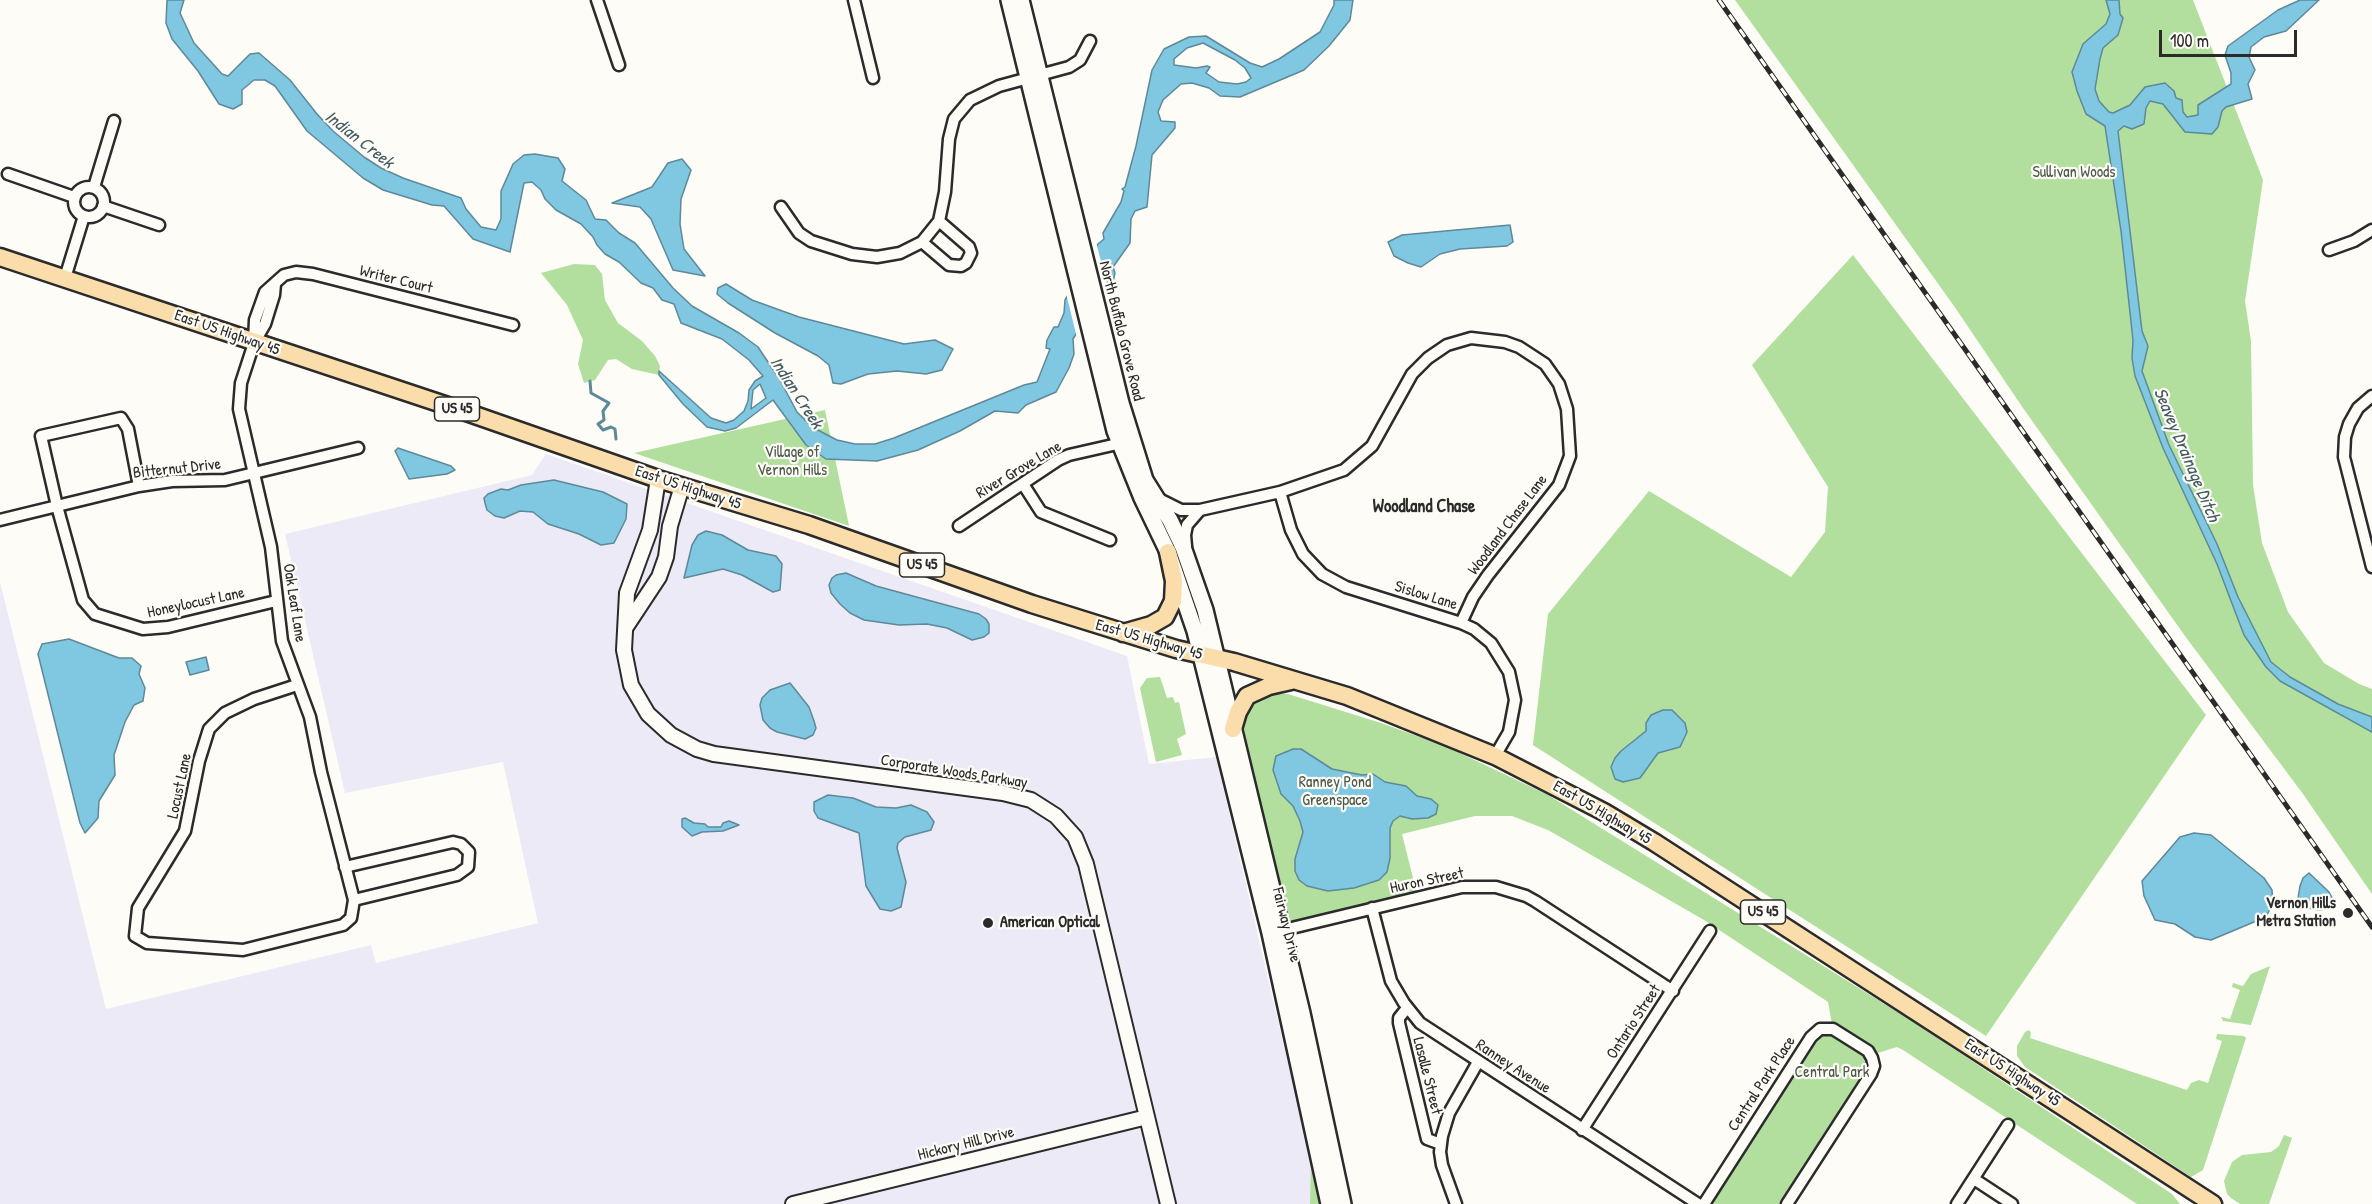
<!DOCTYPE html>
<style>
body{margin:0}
#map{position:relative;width:2372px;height:1204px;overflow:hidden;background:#fdfcf7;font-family:"Patrick Hand",sans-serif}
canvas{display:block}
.scale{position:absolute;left:2159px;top:30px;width:138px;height:27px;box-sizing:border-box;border:3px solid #2b2b2b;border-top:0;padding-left:8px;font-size:18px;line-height:21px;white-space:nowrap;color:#2b2b2b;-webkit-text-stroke:4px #fdfcf7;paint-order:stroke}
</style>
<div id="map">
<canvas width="2372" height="1204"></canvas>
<div class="scale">100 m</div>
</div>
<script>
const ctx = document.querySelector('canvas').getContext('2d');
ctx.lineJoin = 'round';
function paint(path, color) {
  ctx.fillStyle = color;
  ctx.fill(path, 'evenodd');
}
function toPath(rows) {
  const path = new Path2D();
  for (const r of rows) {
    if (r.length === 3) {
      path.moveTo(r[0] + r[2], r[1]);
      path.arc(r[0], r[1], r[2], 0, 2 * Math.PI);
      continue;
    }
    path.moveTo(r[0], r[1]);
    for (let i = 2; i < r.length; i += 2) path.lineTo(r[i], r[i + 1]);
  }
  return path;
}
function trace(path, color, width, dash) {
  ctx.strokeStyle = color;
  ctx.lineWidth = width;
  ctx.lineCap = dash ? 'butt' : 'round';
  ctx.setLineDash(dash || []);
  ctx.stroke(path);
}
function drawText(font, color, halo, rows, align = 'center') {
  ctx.font = font + ' "Patrick Hand",sans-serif';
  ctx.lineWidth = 4.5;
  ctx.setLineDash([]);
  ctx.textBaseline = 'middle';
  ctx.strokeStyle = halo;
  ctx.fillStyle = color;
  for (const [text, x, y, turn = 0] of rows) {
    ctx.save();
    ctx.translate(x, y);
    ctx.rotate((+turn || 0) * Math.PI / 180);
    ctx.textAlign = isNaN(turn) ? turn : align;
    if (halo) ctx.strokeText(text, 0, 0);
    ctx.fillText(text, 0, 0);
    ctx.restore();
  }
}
const built = toPath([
 [546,454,1127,656,1149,764,1216,757,1321,1204,0,1204,0,582,106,1009,371,945,376,963,538,923,503,762,345,793,285,534,532,475]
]);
const green = toPath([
 [1735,0,2193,0,2263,180,2245,301,2251,341,2253,485,2262,543,2288,612,2324,663,2359,684,2372,689,2372,894,2303,794,2185,636,2023,408,1954,306],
 [1853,255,2206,715,1986,1036,1533,745,1548,614,1649,491,1791,577,1825,532,1828,487,1752,365],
 [574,264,595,265,602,274,605,300,618,323,642,341,655,356,660,366,659,375,632,369,616,359,608,360,595,380,584,383,578,364,583,340,567,305,541,273],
 [825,410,849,526,634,453],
 [1160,677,1167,698,1173,697,1175,703,1179,702,1186,734,1177,739,1182,755,1156,762,1140,688,1147,678],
 [1271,693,1288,694,1381,723,1445,746,1548,795,1912,1021,2172,1194,2180,1204,2137,1204,1903,1050,1897,1047,1878,1053,1832,1024,1828,1002,1704,920,1548,830,1512,816,1475,816,1402,834,1417,894,1296,922,1289,922,1283,916,1242,725,1247,707,1257,698],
 [2270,966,2251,1025,2223,1021,2221,1017,2230,1019,2240,990,2232,987,2233,983,2243,986,2251,974],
 [2029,1030,2031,1033,2030,1038,2187,1090,2191,1083,2199,1080,2208,1083,2222,1041,2216,1039,2217,1034,2244,1036,2246,1038,2203,1170,2191,1177,2025,1067,2017,1056,2017,1046,2025,1032],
 [1825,1034,1836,1036,1867,1057,1871,1068,1784,1204,1713,1204,1716,1196,1819,1038],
 [2284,1135,2292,1138,2269,1204,2240,1204,2231,1198,2227,1194,2224,1181,2232,1162,2242,1155,2271,1152,2279,1146],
 [1311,1168,1319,1204,1310,1204]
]);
const water = toPath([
 [167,0,184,0,180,13,194,43,222,74,228,76,250,54,259,53,290,80,317,114,333,131,364,157,381,168,403,178,461,198,466,209,481,227,496,230,501,219,501,191,513,164,524,155,535,154,558,158,565,169,562,181,586,200,595,219,606,220,619,233,635,243,673,288,692,306,739,333,758,347,780,380,797,412,812,427,837,440,855,444,875,444,894,438,1024,385,1037,382,1050,349,1046,348,1047,340,1054,327,1058,327,1064,313,1065,300,1098,244,1104,239,1103,233,1121,202,1124,191,1122,189,1125,187,1136,146,1152,70,1164,49,1189,37,1206,36,1250,63,1262,67,1279,59,1320,32,1334,5,1334,0,1353,0,1350,20,1329,46,1304,70,1240,97,1220,96,1209,88,1192,83,1181,84,1163,100,1158,112,1161,121,1175,122,1175,128,1152,155,1147,207,1135,211,1131,219,1130,243,1113,267,1115,273,1113,282,1109,281,1073,339,1074,354,1069,368,1056,392,1026,405,1018,413,995,411,960,431,918,450,877,461,826,459,806,445,773,400,736,428,725,431,707,427,683,404,659,375,659,371,711,418,726,423,734,420,744,411,748,401,749,390,755,381,763,376,749,360,722,339,681,323,674,304,662,300,653,288,641,283,619,262,605,254,597,245,593,237,581,224,556,210,545,199,541,190,532,182,524,183,510,252,473,239,444,206,432,205,383,190,363,178,307,131,275,86,265,80,254,80,242,90,242,104,233,109,219,104,198,71,172,39,166,23,167,0],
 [1203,43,1235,60,1245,68,1251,78,1246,82,1237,84,1219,82,1206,73,1210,67,1207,66,1196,68,1174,65,1174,59,1187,48,1203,43],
 [760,384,766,398,751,409,753,390,760,384],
 [2106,0,2119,0,2120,14,2123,18,2118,35,2103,48,2100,59,2095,89,2099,101,2109,112,2113,113,2130,105,2145,87,2165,83,2174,91,2176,98,2182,100,2183,112,2187,117,2198,115,2198,105,2231,84,2231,73,2225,55,2228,46,2278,10,2300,0,2319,0,2286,31,2264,37,2251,47,2249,57,2255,70,2248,84,2252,99,2226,107,2222,111,2218,127,2212,134,2185,132,2163,104,2150,101,2146,108,2144,124,2132,129,2124,126,2118,131,2142,331,2148,346,2142,371,2169,445,2217,544,2238,597,2271,662,2290,677,2338,704,2372,717,2372,732,2280,681,2266,667,2244,635,2217,564,2163,448,2135,376,2132,358,2133,340,2121,231,2105,126,2086,114,2077,91,2072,72,2083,44,2106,24,2110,14,2106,0],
 [682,159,691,170,681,199,680,224,684,249,705,276,673,270,651,219,640,207,612,203,652,187,668,163,682,159],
 [1510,225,1513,242,1507,246,1460,249,1440,254,1421,267,1408,263,1394,256,1388,242,1402,235,1510,225],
 [726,284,752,300,799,317,904,344,935,340,953,349,942,370,926,374,897,371,868,374,841,384,833,383,829,365,818,356,775,333,728,303,717,294,718,288,726,284],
 [398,448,451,466,455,470,447,474,409,479,395,451,398,448],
 [554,480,603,492,627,504,626,519,614,543,601,545,579,534,548,524,533,512,520,511,504,518,495,516,487,510,485,503,484,498,488,494,501,489,508,490,521,485,554,480],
 [706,531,722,535,748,550,776,556,782,564,780,590,773,592,742,575,723,569,684,578,692,545,698,535,706,531],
 [846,573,876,586,979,614,986,619,989,624,989,633,984,637,972,640,947,628,927,624,899,625,864,620,850,613,840,604,831,593,829,585,832,578,836,575,846,573],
 [69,639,119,658,132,658,141,666,139,674,145,688,143,701,134,705,125,722,114,755,115,775,99,801,98,818,85,833,80,823,38,654,42,644,69,639],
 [206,657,209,670,190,675,186,662,206,657],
 [790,683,809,707,814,721,816,728,813,735,805,739,777,732,770,728,763,720,760,705,762,698,770,690,790,683],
 [1663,710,1672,710,1685,723,1687,732,1680,747,1658,753,1640,778,1623,782,1615,779,1611,767,1615,758,1621,751,1646,731,1646,723,1651,715,1663,710],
 [1293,749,1301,749,1332,769,1362,775,1373,774,1385,782,1406,786,1417,796,1431,799,1438,805,1436,814,1428,818,1412,819,1400,816,1393,821,1390,828,1390,858,1387,872,1379,880,1354,888,1328,891,1307,886,1299,880,1295,871,1295,859,1303,832,1300,821,1293,806,1281,794,1273,770,1276,756,1293,749],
 [828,795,853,798,876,807,896,808,911,805,927,812,934,822,931,830,905,837,898,843,897,848,906,882,901,907,891,911,880,909,866,886,859,833,818,818,814,811,814,802,828,795],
 [685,818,694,823,705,824,708,827,721,827,723,823,729,821,739,825,723,831,702,832,692,836,682,827,682,819,685,818],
 [2194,833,2211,835,2264,878,2272,890,2273,903,2266,917,2211,940,2195,937,2175,924,2155,920,2144,896,2142,881,2180,837,2194,833],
 [2309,873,2329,892,2335,903,2334,907,2320,910,2300,907,2297,904,2300,886,2303,878,2309,873]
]);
const pier = toPath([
 [1096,242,1108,288,1077,338,1066,293]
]);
const stream = toPath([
 [590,381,591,393,609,403,603,411,604,420,598,424,603,430,611,427,615,429,616,439]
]);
const minor = toPath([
 [597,0,619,65],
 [854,0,873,78],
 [8,174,74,197],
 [89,202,15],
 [94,187,114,121],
 [103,206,159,225],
 [781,207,799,233,811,241,852,254,877,257,900,253,922,242,939,221,945,192,949,139,954,119,970,100,999,86,1069,67,1080,60,1090,41],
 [922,242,949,265,961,266,966,263,971,253,969,247,939,221],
 [2329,250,2354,241,2372,230],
 [65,278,84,216],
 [275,284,274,295,265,324,254,343,241,383,239,409,271,547,282,641,310,717,321,772,354,900,351,918,343,925,243,950,147,943,135,936,138,908,185,831,199,761,209,729,225,713,254,699,297,685],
 [254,341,255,320,265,292,284,275,296,272,313,274,513,325],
 [2372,396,2358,408,2349,424,2345,437,2344,457,2372,567],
 [1023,484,1041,512,1110,540],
 [139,486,128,429,121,418,41,436,57,506,83,600,95,614,143,629,168,627,276,601],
 [1280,492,1291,530,1303,554,1322,574,1346,587,1461,623,1474,629,1491,643,1509,672,1515,700,1509,732,1495,756],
 [1159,499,1181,510,1200,510,1187,525,1185,535,1186,546],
 [1200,510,1280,492,1344,470,1372,446,1412,374,1428,358,1447,345,1471,338,1505,342,1519,347,1545,364,1559,384,1567,409,1570,456,1559,485,1488,575,1473,597,1461,623],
 [0,520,139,486,172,481,225,480,358,448],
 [959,526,1058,460,1069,455,1126,442],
 [345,867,453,842,461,844,469,852,468,867,457,875,354,900],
 [1372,908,1391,981,1404,1003,1420,1023,1698,1204],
 [1275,932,1462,887,1496,887,1526,896,1535,901,1673,991],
 [1407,1008,1399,1018,1399,1023,1427,1139,1441,1144],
 [1582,1130,1710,931],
 [1974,1179,2012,1204],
 [1456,1204,1442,1165,1440,1152,1442,1136,1449,1113,1478,1062],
 [1704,1204,1811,1037,1820,1029,1833,1029,1868,1051,1872,1058,1874,1066,1871,1074,1787,1204],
 [1957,1204,2008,1125]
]);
const tertiary = toPath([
 [658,479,650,530,627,593,624,650,631,685,648,714,671,735,697,749,714,754,1003,793,1031,800,1056,816,1075,837,1086,864,1168,1204],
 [626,627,659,577,666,557,670,526,682,486],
 [793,1204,1147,1117]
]);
const secondary = toPath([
 [1009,0,1115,431,1142,498,1168,552,1195,631,1270,933,1329,1204],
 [1021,0,1121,403,1145,480,1170,520,1183,547,1205,610,1302,1013,1343,1204]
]);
const primary = toPath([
 [0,257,469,413,658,479,809,525,1032,604,1176,649,1234,662,1347,696,1495,756,1604,812,1654,842,2213,1204],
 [1123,633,1151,625,1165,617,1173,601,1174,581,1168,552],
 [1233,729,1238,712,1247,696,1269,686,1291,681]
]);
const rail = toPath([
 [1719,0,2372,927]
]);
const markers = [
 [2348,913,6,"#2b2b2b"],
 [988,923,6,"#2b2b2b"]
];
const shields = [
 [457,409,45],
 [922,565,45],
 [1763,912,45]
];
const shieldNames = [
 ["US 45",457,409],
 ["US 45",922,565],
 ["US 45",1763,912]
];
const parkNames = [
 ["Sullivan Woods",2074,173],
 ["Village of",792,453],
 ["Vernon Hills",792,471],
 ["Ranney Pond",1335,783],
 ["Greenspace",1335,801],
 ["Central Park",1832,1073]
];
const streetNames = [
 ["Writer Court",396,280,14],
 ["North Buffalo Grove Road",1121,331,76],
 ["East US Highway 45",227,333,19],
 ["Bitternut Drive",177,469,-6],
 ["River Grove Lane",1019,470,-31],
 ["East US Highway 45",688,488,18],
 ["Woodland Chase Lane",1508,525,-53],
 ["Sislow Lane",1426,596,17],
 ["Honeylocust Lane",196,603,-12],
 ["Oak Leaf Lane",294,603,81],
 ["East US Highway 45",1149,640,16],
 ["Corporate Woods Parkway",954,772,9],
 ["Locust Lane",180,786,-78],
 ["East US Highway 45",1602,813,30],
 ["Huron Street",1427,881,-12],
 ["Fairway Drive",1286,925,76],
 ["Ontario Street",1634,1022,-57],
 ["Ranney Avenue",1513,1067,33],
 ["East US Highway 45",2012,1073,33],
 ["Lasalle Street",1427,1076,76],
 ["Central Park Place",1762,1084,-57],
 ["Hickory Hill Drive",966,1144,-14]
];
const poiNames = [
 ["Vernon Hills",2336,904],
 ["Metra Station",2336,922],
 ["American Optical",1000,923,"left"]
];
const waterNames = [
 ["Indian Creek",359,140,38],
 ["Indian Creek",796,393,57],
 ["Seavey Drainage Ditch",2186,455,67]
];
const neighbourhoodNames = [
 ["Woodland Chase",1424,507]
];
paint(built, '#eceaf6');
paint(green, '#b2df9e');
paint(water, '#80c7e1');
trace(water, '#5e8998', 1.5);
paint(pier, '#fdfcf7');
trace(stream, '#5e8998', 3);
trace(minor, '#2b2b2b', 15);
trace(tertiary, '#2b2b2b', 18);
trace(secondary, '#2b2b2b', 20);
trace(primary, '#2b2b2b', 21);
trace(minor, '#fdfcf7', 10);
trace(tertiary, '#fdfcf7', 14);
trace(secondary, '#fdfcf7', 15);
trace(primary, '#faddab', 16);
trace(rail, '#2b2b2b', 5);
trace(rail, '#fdfcf7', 3, [9]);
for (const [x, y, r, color] of markers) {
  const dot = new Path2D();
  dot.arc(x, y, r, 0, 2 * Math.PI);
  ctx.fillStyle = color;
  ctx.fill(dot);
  trace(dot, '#fdfcf7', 2);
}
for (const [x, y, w] of shields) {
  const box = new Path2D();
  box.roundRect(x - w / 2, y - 12, w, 24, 4.5);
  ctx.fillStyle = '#fdfcf7';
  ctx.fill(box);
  trace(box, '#2b2b2b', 1.5);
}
drawText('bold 15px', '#2b2b2b', null, shieldNames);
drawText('16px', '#4d5848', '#fdfcf7', parkNames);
drawText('16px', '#2b2b2b', '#fdfcf7', streetNames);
drawText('bold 16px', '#2b2b2b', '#fdfcf7', poiNames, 'right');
drawText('italic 18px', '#445a62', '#fdfcf7', waterNames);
drawText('bold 18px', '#2b2b2b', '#fdfcf7', neighbourhoodNames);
</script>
